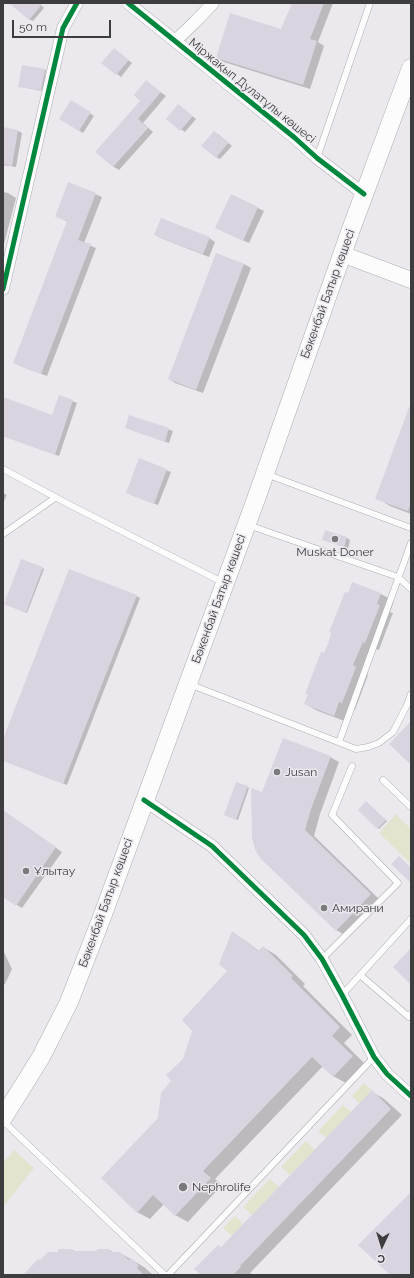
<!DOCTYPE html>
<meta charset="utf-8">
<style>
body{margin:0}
#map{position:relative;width:414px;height:1278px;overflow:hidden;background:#ebe9ed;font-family:Raleway,sans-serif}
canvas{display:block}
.frame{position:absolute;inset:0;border:4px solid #3d3c3f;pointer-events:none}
.north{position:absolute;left:362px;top:1226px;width:40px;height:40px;-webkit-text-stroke:3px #ebe8ee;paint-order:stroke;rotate:184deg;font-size:11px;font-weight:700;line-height:16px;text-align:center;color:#3d3c3f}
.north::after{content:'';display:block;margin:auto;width:14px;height:18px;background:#3d3c3f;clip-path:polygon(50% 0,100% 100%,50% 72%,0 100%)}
.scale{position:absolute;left:12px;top:20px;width:99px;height:18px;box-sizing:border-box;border:2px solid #3d3c3f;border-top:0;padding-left:5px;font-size:12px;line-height:14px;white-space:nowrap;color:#3d3c3f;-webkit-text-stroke:3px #ebe8ee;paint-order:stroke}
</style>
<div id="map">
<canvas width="414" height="1278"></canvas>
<div class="frame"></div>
<div class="north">С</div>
<div class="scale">50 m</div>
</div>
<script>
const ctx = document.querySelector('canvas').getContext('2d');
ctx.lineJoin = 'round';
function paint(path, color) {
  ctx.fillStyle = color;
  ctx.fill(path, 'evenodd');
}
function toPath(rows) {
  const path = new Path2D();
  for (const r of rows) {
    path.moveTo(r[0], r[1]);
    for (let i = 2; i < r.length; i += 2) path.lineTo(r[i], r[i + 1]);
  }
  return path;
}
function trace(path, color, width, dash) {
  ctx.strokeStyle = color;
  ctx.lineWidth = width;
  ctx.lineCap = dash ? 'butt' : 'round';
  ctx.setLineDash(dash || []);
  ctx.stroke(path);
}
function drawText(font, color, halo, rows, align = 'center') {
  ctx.font = font + ' Raleway,sans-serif';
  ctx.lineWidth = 3;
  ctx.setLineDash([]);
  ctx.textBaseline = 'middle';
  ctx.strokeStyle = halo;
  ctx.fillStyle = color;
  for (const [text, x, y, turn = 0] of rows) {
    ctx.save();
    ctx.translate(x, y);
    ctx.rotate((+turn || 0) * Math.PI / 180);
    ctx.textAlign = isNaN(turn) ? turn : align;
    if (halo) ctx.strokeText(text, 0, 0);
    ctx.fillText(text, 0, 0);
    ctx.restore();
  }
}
const green = toPath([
 [396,814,411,829,411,864,379,833],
 [364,1083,372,1090,360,1104,352,1096],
 [343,1105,351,1112,326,1138,318,1131],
 [306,1141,315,1150,290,1175,281,1167],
 [14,1150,34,1168,3,1207,3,1163],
 [270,1179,279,1187,252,1215,243,1207],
 [235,1216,243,1224,232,1236,223,1228]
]);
const shadow = toPath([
 [19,3,39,3,44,8,33,21,29,19],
 [293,3,333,3,318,42,324,46,310,89,224,62,217,58,282,31],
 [118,52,132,63,121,77,103,63],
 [44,69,46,70,43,91,21,87],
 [147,82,166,96,143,123,153,132,119,170,114,167,97,152,142,101],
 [71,101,94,116,83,133,60,118],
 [179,105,196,119,185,132,167,119],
 [3,128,18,131,22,133,16,167,3,165],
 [218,134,232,146,220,159,216,157],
 [69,183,102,197,84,243,96,248,47,376,20,366,14,363,68,222,56,216],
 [3,192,8,193,16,198,3,248],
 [232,195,264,211,249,243,222,231],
 [155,235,209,238,215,242,209,257,161,238],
 [217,254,244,264,251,268,203,393,175,383,169,379],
 [60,396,77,403,59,456,3,436,3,398,53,416],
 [411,404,411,514,390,506,377,498],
 [130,416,173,431,169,443,126,428],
 [139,460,171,472,158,505,131,495],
 [3,493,7,495,3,503],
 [347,538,350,540,348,549,323,539],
 [43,568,44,569,27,613,7,605],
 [353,583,381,594,394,601,390,612,393,613,386,631,379,650,376,649,366,673,368,675,355,710,352,709,347,722,318,711,305,704],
 [136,596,140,598,67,785,3,760,3,741],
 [330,757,339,762,320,814,314,836,379,899,345,935,336,930,264,793],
 [247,787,249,788,238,820,227,816],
 [368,804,387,821,379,829,378,828],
 [3,811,62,852,22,908,3,896],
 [232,932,244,940,259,951,263,947,276,955,305,984,303,986,352,1035,344,1043,365,1064,346,1083,333,1076,323,1066,215,1179,222,1185,188,1222,175,1215,164,1204,150,1219,137,1212,159,1118,173,1081,228,971],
 [3,950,12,969,5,984,3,985],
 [372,1092,383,1098,402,1115,250,1273,252,1274,251,1275,202,1275,222,1248],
 [59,1250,72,1250,76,1252,109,1250,114,1253,120,1253,144,1267,152,1274,151,1275,24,1275,40,1261,59,1253]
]);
const building = toPath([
 [9,3,43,3,29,20],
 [292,3,324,3,310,39,317,41,303,85,216,58,230,13,281,29],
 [114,48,129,60,116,75,101,63],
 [22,65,45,69,41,90,18,87],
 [146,80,161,92,138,119,148,128,113,167,95,152,140,101,134,95],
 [71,100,91,112,79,131,59,119],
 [178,104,193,116,180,131,166,119],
 [3,127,18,130,12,166,3,164],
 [214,131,228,143,216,158,201,146],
 [68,182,96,193,78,240,91,244,41,374,13,363,67,221,55,217],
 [231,194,258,207,243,241,215,228],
 [161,218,210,237,203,254,154,235],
 [216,253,244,264,196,390,168,379],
 [59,395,73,400,55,455,3,436,3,397,52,415],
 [410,405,411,406,411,503,408,511,375,499],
 [129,415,169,428,165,442,125,428],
 [139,458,167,469,154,504,126,493],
 [325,530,347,537,344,547,322,540],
 [21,559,43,567,26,613,4,604],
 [69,569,137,595,63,784,3,761,3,739],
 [352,582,381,593,377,604,380,605,365,643,363,642,353,665,356,667,342,703,339,702,334,716,304,704,308,694,305,694,321,652,324,653,328,644,331,633,329,632,345,592,348,593],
 [411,721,411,765,389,744],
 [283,738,331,756,311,809,305,830,371,894,336,931,260,858,255,849,252,838,251,788,262,792],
 [236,782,248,786,236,820,224,815],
 [366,801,386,820,377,829,358,810],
 [3,810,56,847,16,906,3,897],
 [399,856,411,868,411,883,391,864],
 [232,931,258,951,263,946,293,976,291,978,340,1027,332,1036,353,1056,333,1077,312,1057,203,1171,211,1178,175,1216,153,1195,137,1213,101,1178,158,1118,161,1093,171,1081,166,1075,183,1059,192,1031,182,1020,227,971,219,964],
 [411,948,411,985,393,967],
 [372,1090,391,1109,240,1266,241,1267,233,1275,201,1275,194,1269,218,1245,221,1247],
 [411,1192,411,1275,390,1275,358,1245],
 [58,1249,72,1249,72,1251,97,1251,97,1249,110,1249,110,1252,120,1252,129,1260,131,1258,139,1266,137,1268,144,1275,23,1275,38,1259,40,1260,48,1252,58,1252]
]);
const service = toPath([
 [317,158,370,3],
 [3,469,72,506,224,583],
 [266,474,411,528],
 [248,525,398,577,411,589],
 [3,534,55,498],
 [189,684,356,749,368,747,379,743,393,732,407,705,411,694],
 [339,742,411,543],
 [383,780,411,807],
 [322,959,398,883,332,815,352,766],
 [360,975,409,1017,411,1014],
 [342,995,411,919],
 [3,1121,165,1275],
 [168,1275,374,1057]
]);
const minor = toPath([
 [128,3,295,138,317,158,364,194],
 [175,41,195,22,213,3],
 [3,289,63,28,77,3],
 [144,800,212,846,304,935,322,959,342,995,374,1057,387,1074,411,1096]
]);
const tertiary = toPath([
 [342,254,411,280]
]);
const secondary = toPath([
 [3,1118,41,1057,69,1002,102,917,256,499,350,232,411,68]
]);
const cycleway = toPath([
 [128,3,295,138,317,158,364,194],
 [3,289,63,28,77,3],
 [144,800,212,846,304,935,322,959,342,995,374,1057,387,1074,411,1096]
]);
const markers = [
 [335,539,4,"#7a797c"],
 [277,772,4,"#7a797c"],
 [26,871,4,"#7a797c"],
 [324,908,4,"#7a797c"],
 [183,1187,5,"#7a797c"]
];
const streetNames = [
 ["Міржақып Дулатұлы көшесі",252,91,39],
 ["Бөкенбай Батыр көшесі",328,294,-70],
 ["Бөкенбай Батыр көшесі",219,599,-70],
 ["Бөкенбай Батыр көшесі",106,903,-70]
];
const poiNames = [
 ["Muskat Doner",335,552,"center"],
 ["Jusan",285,772],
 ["Ұлытау",34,871],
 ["Амирани",332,908],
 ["Nephrolife",192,1187]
];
paint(green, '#e2e4ce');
paint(shadow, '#0003');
paint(building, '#dad4e1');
trace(service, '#aeadaf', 7);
trace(minor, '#aeadaf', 13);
trace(tertiary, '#aeadaf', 17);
trace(secondary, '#aeadaf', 19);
trace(service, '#fcfcfc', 6);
trace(minor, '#fcfcfc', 12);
trace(tertiary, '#fcfcfc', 16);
trace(secondary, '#fcfcfc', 18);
trace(cycleway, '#00873e', 5);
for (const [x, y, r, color] of markers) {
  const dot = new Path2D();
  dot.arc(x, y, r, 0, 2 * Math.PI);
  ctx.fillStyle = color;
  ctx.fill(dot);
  trace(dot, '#ebe8ee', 1.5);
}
drawText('12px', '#3d3c3f', '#ebe8ee', streetNames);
drawText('12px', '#3d3c3f', '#ebe8ee', poiNames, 'left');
</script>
